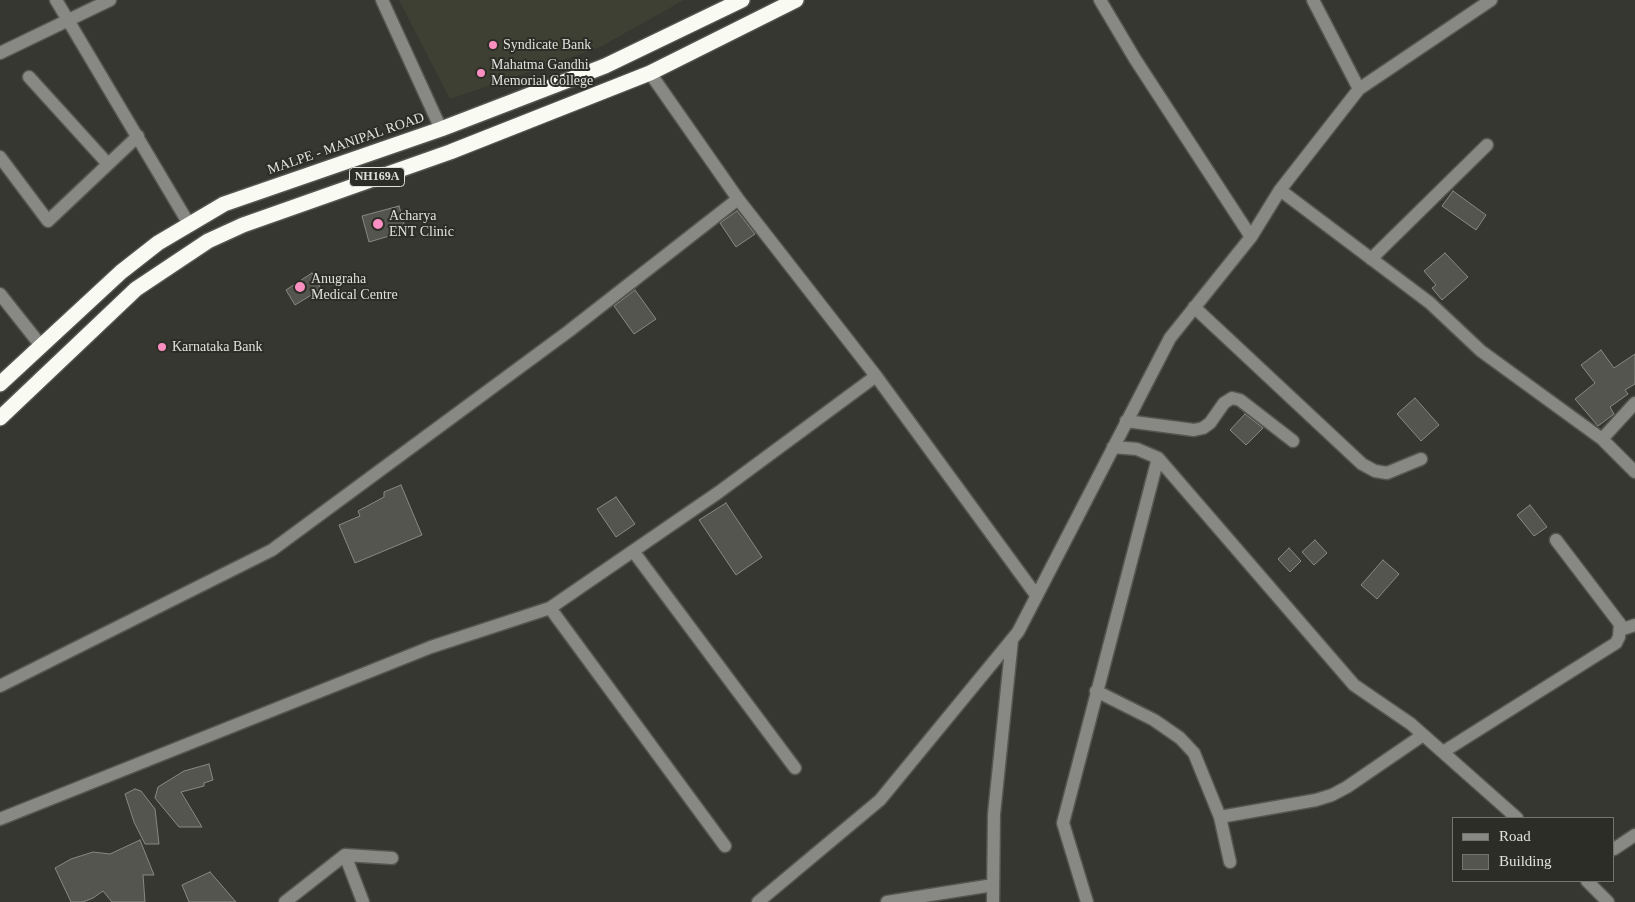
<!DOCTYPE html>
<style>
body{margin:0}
#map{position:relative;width:1635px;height:902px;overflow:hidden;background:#363731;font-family:"Times New Roman",serif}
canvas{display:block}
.legend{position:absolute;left:1452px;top:817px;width:162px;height:65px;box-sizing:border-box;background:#2c2d27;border:1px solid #747570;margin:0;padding:6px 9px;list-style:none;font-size:15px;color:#e0e1dd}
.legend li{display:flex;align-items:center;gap:10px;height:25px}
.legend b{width:25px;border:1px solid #747570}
</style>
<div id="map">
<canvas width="1635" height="902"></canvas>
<ul class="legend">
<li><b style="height:6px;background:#888885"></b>Road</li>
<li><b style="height:14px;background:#54554e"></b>Building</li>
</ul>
</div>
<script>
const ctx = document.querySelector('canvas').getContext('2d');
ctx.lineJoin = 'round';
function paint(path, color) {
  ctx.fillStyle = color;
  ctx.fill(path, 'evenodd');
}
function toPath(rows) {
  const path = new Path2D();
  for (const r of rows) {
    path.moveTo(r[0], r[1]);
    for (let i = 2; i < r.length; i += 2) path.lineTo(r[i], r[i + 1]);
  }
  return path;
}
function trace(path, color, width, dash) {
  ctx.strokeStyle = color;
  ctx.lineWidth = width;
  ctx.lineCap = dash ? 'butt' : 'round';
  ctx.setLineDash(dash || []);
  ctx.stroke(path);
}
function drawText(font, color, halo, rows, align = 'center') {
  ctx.font = font + ' "Times New Roman",serif';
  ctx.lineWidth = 4;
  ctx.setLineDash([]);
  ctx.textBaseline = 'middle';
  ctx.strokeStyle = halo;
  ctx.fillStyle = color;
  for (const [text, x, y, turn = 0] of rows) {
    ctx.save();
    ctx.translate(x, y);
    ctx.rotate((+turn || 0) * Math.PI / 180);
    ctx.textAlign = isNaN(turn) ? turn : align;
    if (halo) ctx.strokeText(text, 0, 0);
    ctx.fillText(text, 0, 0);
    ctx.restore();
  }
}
const built = toPath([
 [399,0,684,0,600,47,450,99]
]);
const building = toPath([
 [1453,191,1486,215,1476,230,1442,206,1453,191],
 [399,206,406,231,369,242,362,216,399,206],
 [737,211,755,234,736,247,720,223,737,211],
 [1445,253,1468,277,1442,300,1432,288,1436,285,1424,271,1445,253],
 [312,273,321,289,295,305,286,290,312,273],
 [635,290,656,319,634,334,614,306,635,290],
 [1601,350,1614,368,1635,354,1635,384,1625,390,1628,394,1610,407,1614,414,1598,426,1575,399,1595,383,1581,365,1601,350],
 [1415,398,1439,425,1421,441,1397,414,1415,398],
 [1245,414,1263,428,1246,445,1230,430,1245,414],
 [401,485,422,535,355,563,339,525,360,516,358,511,384,497,384,492,401,485],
 [616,497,635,524,616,537,597,509,616,497],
 [726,503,762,557,736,575,699,520,726,503],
 [1530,505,1547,527,1534,536,1517,515,1530,505],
 [1315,540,1327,553,1314,565,1302,552,1315,540],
 [1289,548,1301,561,1290,572,1278,559,1289,548],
 [1383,560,1399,574,1377,599,1361,585,1383,560],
 [209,764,213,780,204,783,204,786,181,792,202,827,179,827,155,798,158,787,184,771,209,764],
 [135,789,141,791,155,809,159,844,145,844,134,822,125,794,135,789],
 [140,840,154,875,143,875,145,902,112,902,103,891,93,898,83,902,71,902,55,868,71,859,93,852,110,854,140,840],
 [210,872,236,902,189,902,182,885,210,872]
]);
const minor = toPath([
 [56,0,189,224],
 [382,0,441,129],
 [1100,0,1135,59,1251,237],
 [1313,0,1359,89],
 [0,53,110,0],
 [650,73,738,199,876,376,1036,595],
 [29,77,108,164],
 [0,157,48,221,138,136],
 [1280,190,1430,303,1481,351,1602,439,1635,472],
 [1371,259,1487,145],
 [0,294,42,347],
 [1194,307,1362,464,1375,471,1387,473,1421,459],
 [1126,421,1194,430,1203,428,1210,423,1224,403,1232,398,1240,400,1293,441],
 [1602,439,1635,403],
 [1113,447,1137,449,1158,458,1354,685,1411,724,1517,818],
 [633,551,795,768],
 [550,608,725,846],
 [1620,630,1635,625],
 [0,686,272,550,569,331,738,199],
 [1096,691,1154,720,1180,738,1194,753,1220,817,1230,862],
 [1443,752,1616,643,1619,637,1620,624,1556,540],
 [1220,817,1316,800,1332,795,1347,787,1423,735],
 [0,819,431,647,550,608,719,492,876,376],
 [1614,849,1635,835],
 [345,855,363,902],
 [1587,881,1608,902],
 [285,902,345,855,392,858],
 [758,902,880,800,1018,632,1170,338,1251,237,1280,190,1359,89,1491,0],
 [887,902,993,885],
 [993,902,994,814,1012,640],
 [1087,902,1063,823,1158,458]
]);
const highway = toPath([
 [0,384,121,272,158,243,224,204,441,129,605,66,742,0],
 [0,418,136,289,208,241,243,225,450,152,650,73,796,0]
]);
const markers = [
 [493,45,5,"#fc8fc1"],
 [481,73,5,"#fc8fc1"],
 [378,224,6,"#fc8fc1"],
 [300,287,6,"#fc8fc1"],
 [162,347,5,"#fc8fc1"]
];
const shields = [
 [377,177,55]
];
const shieldNames = [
 ["NH169A",377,177]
];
const poiNames = [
 ["Syndicate Bank",503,45],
 ["Mahatma Gandhi",491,65],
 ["Memorial College",491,81],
 ["Acharya",389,216],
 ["ENT Clinic",389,232],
 ["Anugraha",311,279],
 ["Medical Centre",311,295],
 ["Karnataka Bank",172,347]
];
const streetNames = [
 ["MALPE - MANIPAL ROAD",346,144,-19]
];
paint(built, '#3e4033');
paint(building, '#54554e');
trace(building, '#888a82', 1);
trace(minor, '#555650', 15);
trace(highway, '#555650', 18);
trace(minor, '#888885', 12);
trace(highway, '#f9fbf2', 15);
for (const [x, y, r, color] of markers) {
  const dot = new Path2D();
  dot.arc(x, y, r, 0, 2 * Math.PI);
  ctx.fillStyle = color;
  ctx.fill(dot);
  trace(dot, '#2c2d27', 2);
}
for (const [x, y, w] of shields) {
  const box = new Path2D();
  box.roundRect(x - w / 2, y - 9.5, w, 19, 4);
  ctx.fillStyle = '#2c2d27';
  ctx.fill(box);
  trace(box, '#e0e1dd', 1);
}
drawText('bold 12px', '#e0e1dd', null, shieldNames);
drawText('14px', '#e0e1dd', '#2c2d27', poiNames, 'left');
drawText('14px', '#e0e1dd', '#2c2d27', streetNames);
</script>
